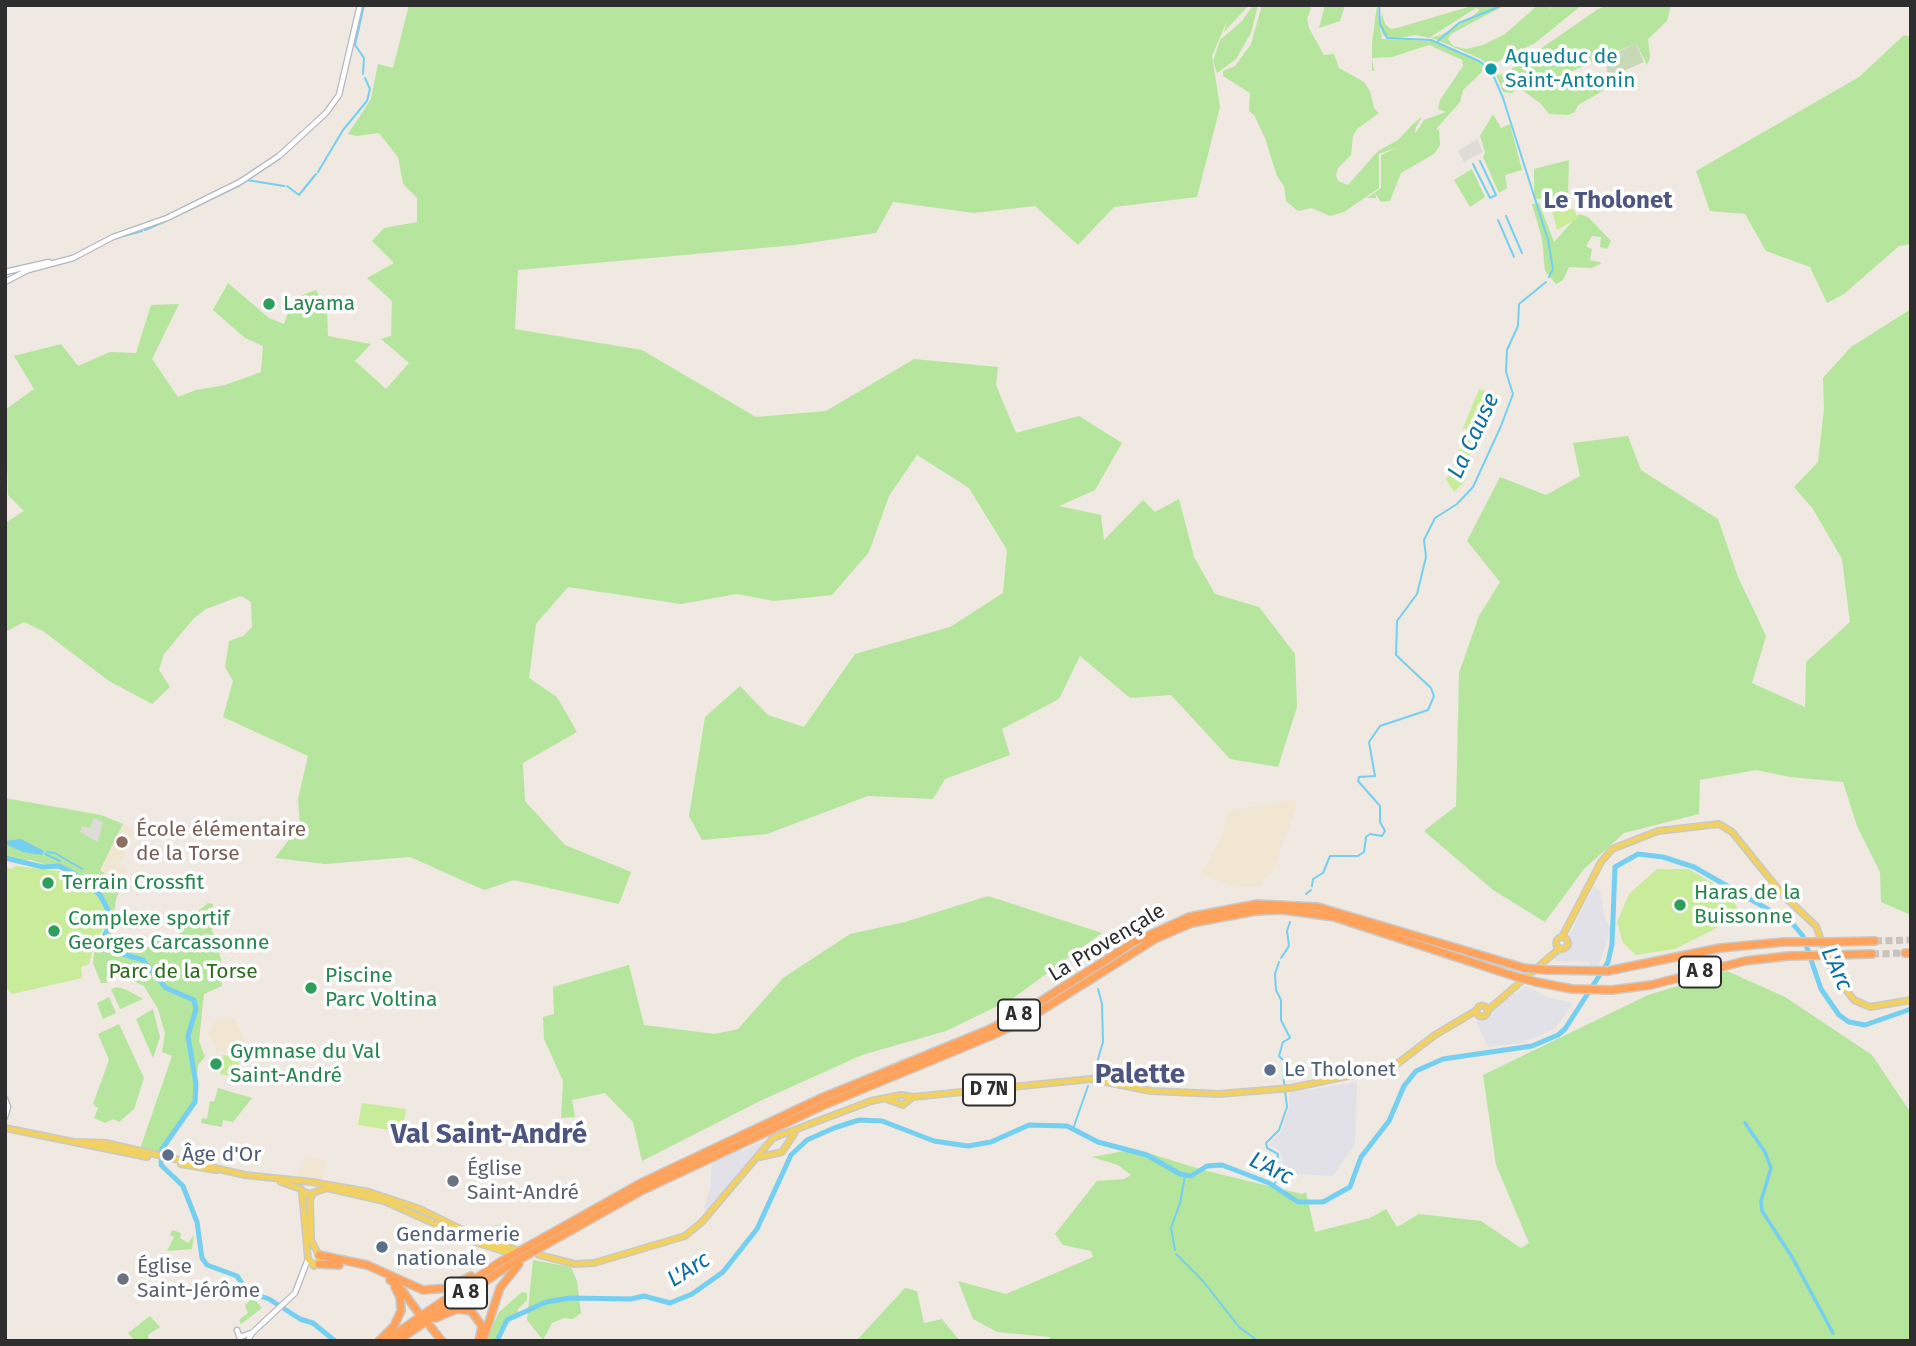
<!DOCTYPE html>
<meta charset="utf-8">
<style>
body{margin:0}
#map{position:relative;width:1916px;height:1346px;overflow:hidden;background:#efe9e1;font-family:"Fira Sans",sans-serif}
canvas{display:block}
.frame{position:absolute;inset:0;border:7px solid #2e2e2e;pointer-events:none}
</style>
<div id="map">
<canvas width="1916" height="1346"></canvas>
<div class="frame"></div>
</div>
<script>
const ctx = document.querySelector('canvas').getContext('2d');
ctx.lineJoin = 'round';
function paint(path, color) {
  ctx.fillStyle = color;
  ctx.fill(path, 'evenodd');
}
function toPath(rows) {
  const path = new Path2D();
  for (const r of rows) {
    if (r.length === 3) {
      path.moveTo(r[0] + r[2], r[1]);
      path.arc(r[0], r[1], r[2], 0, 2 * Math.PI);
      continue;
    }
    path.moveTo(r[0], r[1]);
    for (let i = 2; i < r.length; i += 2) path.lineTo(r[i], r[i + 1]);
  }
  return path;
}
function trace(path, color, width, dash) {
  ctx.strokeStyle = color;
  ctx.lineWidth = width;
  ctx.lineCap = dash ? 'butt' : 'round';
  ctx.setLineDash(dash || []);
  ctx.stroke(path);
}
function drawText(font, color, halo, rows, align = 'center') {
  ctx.font = font + ' "Fira Sans",sans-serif';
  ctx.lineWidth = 7;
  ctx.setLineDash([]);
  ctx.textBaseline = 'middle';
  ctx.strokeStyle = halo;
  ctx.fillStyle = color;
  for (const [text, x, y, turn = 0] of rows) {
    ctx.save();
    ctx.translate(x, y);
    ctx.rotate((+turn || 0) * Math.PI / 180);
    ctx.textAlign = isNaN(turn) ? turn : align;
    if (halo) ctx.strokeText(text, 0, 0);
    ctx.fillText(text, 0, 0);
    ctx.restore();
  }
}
const industrial = toPath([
 [1594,886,1600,891,1605,919,1611,929,1598,967,1591,968,1589,962,1555,961,1554,955,1569,943,1569,936],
 [1527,986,1547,997,1573,1003,1555,1029,1521,1043,1488,1047,1476,1022,1478,1018,1485,1019,1495,1005],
 [1357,1082,1355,1145,1333,1176,1291,1174,1285,1177,1281,1153,1276,1147,1270,1146,1271,1141,1281,1132,1289,1107,1289,1093],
 [764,1141,766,1144,707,1211,704,1207,710,1189,712,1163,739,1147,743,1151]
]);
const education = toPath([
 [1294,800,1297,805,1272,873,1265,877,1262,887,1235,886,1201,875,1222,834,1229,811],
 [123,824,135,831,119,864,128,868,120,880,114,881,100,870],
 [217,1018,235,1018,249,1052,236,1051,235,1055,216,1051,216,1045,208,1035],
 [304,1157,326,1161,321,1181,298,1177]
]);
const green = toPath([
 [409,5,1249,5,1224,32,1227,21,1212,56,1220,107,1197,197,1114,207,1078,245,1035,206,974,213,893,202,876,233,795,245,518,270,515,329,642,350,756,417,826,411,914,359,998,367,996,385,1016,433,1079,416,1122,443,1095,490,1059,506,1101,515,1104,540,1143,500,1155,512,1179,499,1194,557,1215,594,1259,607,1295,654,1297,707,1278,767,1230,759,1171,695,1130,698,1080,656,1059,699,1002,729,1010,755,945,779,933,799,868,796,767,834,702,840,689,816,705,717,740,686,768,715,804,727,855,654,950,627,1003,593,1007,550,969,488,917,455,889,496,869,552,832,595,774,601,737,594,681,604,568,587,536,624,529,678,557,697,577,732,523,763,525,801,565,845,631,872,619,904,514,880,484,890,410,857,325,864,275,858,300,825,298,799,308,756,223,717,233,681,225,667,229,641,243,636,252,627,251,602,241,596,206,609,194,618,164,654,159,670,170,687,152,704,109,681,43,631,24,622,7,631,5,523,24,511,8,495,5,410,34,389,14,356,61,344,78,366,110,352,136,353,151,305,179,304,152,359,178,397,196,390,225,385,261,372,263,346,245,338,213,310,228,283,269,318,284,324,293,299,316,290,327,310,328,336,371,344,355,361,386,389,409,363,381,339,391,336,392,301,367,278,394,263,372,241,384,228,417,222,417,198,403,184,398,157,379,133,356,136,348,134,371,99,378,64,393,68],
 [1253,5,1258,5,1251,33,1236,59,1217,73,1213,61,1220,40,1242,21],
 [1262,5,1312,5,1307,19,1309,28,1324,55,1334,54,1339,68,1364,82,1370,91,1374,108,1379,113,1357,129,1353,136,1351,155,1338,168,1336,175,1338,181,1348,185,1378,151,1398,140,1414,123,1422,117,1416,127,1415,134,1424,120,1446,112,1438,109,1440,100,1463,66,1462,60,1429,45,1392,57,1372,58,1374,71,1372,71,1372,43,1377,5,1382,39,1435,41,1483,62,1482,72,1463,90,1460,102,1436,129,1439,130,1440,145,1434,154,1401,173,1390,201,1381,202,1375,193,1376,198,1367,198,1381,188,1381,155,1398,147,1379,154,1379,188,1344,212,1330,216,1312,208,1298,211,1286,201,1284,186,1277,176,1265,138,1254,115,1249,111,1250,93,1223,76,1223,71,1235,66,1251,44],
 [1325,5,1345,5,1340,21,1319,28],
 [1475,5,1505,5,1451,34,1448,39,1453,46,1466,49,1483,45,1505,34,1538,5,1551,5,1549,10,1553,5,1582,5,1535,43,1489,66,1481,59,1435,39,1416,35,1392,39,1383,35,1380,24,1382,14,1385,24,1391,29,1397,28],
 [1476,8,1480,10,1469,19,1441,35,1429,38],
 [1608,5,1671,5,1667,21,1648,39,1650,58,1647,65,1636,43,1570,72,1582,80,1593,75,1599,86,1610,81,1615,84,1578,105,1575,112,1568,115,1549,114,1540,103,1518,87,1512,93,1503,92,1495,72,1499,75,1507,72,1598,9],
 [1904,35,1911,37,1911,244,1899,246,1844,294,1827,303,1810,267,1766,251,1745,214,1710,211,1696,171,1859,77],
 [1493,114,1501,128,1510,124,1522,170,1505,175,1507,188,1499,193,1483,157,1485,152,1480,136],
 [1569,160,1568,199,1534,199,1534,169],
 [1472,169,1485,197,1470,207,1454,180],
 [1539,203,1554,242,1579,214,1588,217,1611,241,1607,249,1600,247,1601,237,1592,236,1586,246,1592,249,1590,260,1602,263,1592,268,1569,267,1563,280,1556,284,1545,271,1542,239,1532,204],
 [1911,309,1911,915,1881,902,1880,872,1857,826,1843,782,1790,777,1756,770,1700,780,1699,814,1624,833,1584,869,1545,922,1493,890,1424,831,1456,806,1459,673,1479,616,1500,582,1467,541,1500,477,1546,495,1580,476,1573,443,1628,436,1641,470,1718,519,1738,577,1766,636,1752,683,1805,707,1806,662,1850,622,1842,559,1813,509,1794,487,1818,462,1824,409,1823,378,1851,347],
 [5,798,101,815,123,824,100,870,114,881,124,881,116,899,111,938,133,953,141,953,156,939,173,942,197,912,208,903,213,904,212,930,221,959,222,986,204,994,199,1041,205,1057,198,1065,195,1104,183,1116,162,1156,140,1149,172,1056,162,1052,165,1033,158,1009,144,986,125,977,130,974,127,968,106,977,107,983,101,983,93,963,94,954,108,921,100,898,68,872,31,860,12,860,5,855],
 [988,896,1102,933,1012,999,946,1031,862,1055,760,1101,642,1161,633,1122,605,1093,572,1100,575,1117,561,1118,563,1081,544,1039,543,1017,554,1014,553,987,629,965,644,1025,715,1034,738,1029,783,978,850,934,905,922],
 [1727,971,1785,997,1872,1055,1911,1113,1911,1341,1048,1341,1050,1337,997,1332,973,1319,958,1281,1006,1294,1093,1257,1091,1251,1063,1245,1055,1234,1097,1181,1124,1179,1131,1175,1118,1165,1092,1157,1135,1149,1203,1170,1302,1194,1306,1192,1315,1232,1370,1218,1386,1209,1397,1227,1419,1214,1481,1221,1521,1248,1529,1243,1496,1165,1483,1075,1648,995],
 [117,987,127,990,143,999,120,1009,111,989],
 [109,997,116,1013,103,1019,97,1003],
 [153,1009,160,1037,153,1058,136,1019],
 [119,1024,144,1078,134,1109,119,1122,113,1119,105,1123,94,1118,98,1108,93,1104,109,1060,98,1034],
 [218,1088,252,1098,233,1122,223,1120,222,1127,201,1123,202,1118,207,1119,210,1101,214,1102],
 [491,1225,517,1227,516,1246,491,1238,492,1234,513,1238,514,1230],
 [172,1230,181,1233,180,1238,188,1243,194,1235,192,1249,167,1251,174,1237,170,1235],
 [533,1260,571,1267,577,1281,581,1313,573,1319,564,1318,552,1323,543,1340,527,1320],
 [905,1288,917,1291,924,1323,942,1319,960,1341,856,1341],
 [522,1292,527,1293,527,1300,518,1309,518,1314,502,1324,497,1341,485,1341,499,1312],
 [253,1298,262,1308,241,1324,239,1320,248,1313,245,1305],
 [150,1316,160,1327,148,1335,149,1341,135,1341,128,1333]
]);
const cemetery = toPath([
 [1636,43,1644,62,1607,78,1607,57]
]);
const pitch = toPath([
 [1574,209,1578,218,1557,230,1552,210],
 [1479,389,1500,396,1484,438,1463,428],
 [1467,437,1476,451,1469,455,1473,461,1466,465,1469,470,1462,475,1466,480,1454,492,1446,479,1456,466,1454,461,1460,457,1457,452,1464,447,1460,442],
 [5,866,11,869,16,866,68,872,100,898,108,921,94,945,89,964,81,967,82,978,12,994,5,987],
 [1657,869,1689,869,1726,891,1742,915,1675,949,1636,955,1623,943,1617,922,1629,894],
 [223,1055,240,1058,237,1077,220,1074],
 [362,1103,406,1109,403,1132,358,1125]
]);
const plaza = toPath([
 [1477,139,1483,152,1464,162,1458,151],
 [94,818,103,822,98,842,80,832,82,826,90,828]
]);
const water = toPath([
 [21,839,44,851,42,855,23,852,5,844,5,841]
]);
const stream = toPath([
 [1379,5,1380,24,1387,38,1431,40,1479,61,1491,70,1503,98,1548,240,1553,269,1549,277],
 [1438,41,1459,23,1503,5],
 [363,74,364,58,355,45,364,5],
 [1473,164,1490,198,1496,195,1480,161],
 [318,172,343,130,367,101,370,89,365,78],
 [247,180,284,186],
 [287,186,299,195,316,174],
 [176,216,240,185],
 [1506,216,1522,253],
 [1498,220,1514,257],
 [145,230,166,221],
 [124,236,142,231],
 [47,852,55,853,82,869],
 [45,854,60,861],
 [1312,886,1313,879,1323,873,1330,856,1358,856,1364,852,1366,837,1370,834,1382,836,1385,831,1380,822,1380,806,1358,781,1359,777,1375,776,1369,742,1380,726,1428,710,1434,696,1431,688,1396,655,1397,621,1417,594,1426,557,1424,540,1435,518,1457,504,1473,487,1501,426,1513,394,1506,372,1507,350,1518,326,1519,304,1546,282],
 [1306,894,1311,890],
 [1281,958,1289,946,1287,931,1290,922],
 [1279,962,1275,974,1276,990,1281,1000,1281,1020,1290,1038,1283,1042,1279,1056,1285,1062,1283,1071],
 [1093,1076,1103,1042,1102,1004,1098,989],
 [1073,1129,1088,1086],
 [1273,1186,1282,1170,1277,1161,1278,1154,1267,1148,1266,1143,1279,1130,1287,1107,1283,1074],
 [1175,1250,1171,1228,1180,1203,1185,1176],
 [1176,1254,1203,1281,1239,1327,1258,1341]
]);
const canal = toPath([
 [1745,1123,1765,1152,1771,1168,1761,1201,1762,1211,1792,1257,1833,1333]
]);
const river = toPath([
 [5,858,43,867,59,866,73,873,100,895,110,914,111,922,104,937,107,944,116,952,143,960,166,988,194,1000,196,1009,188,1036,196,1084,195,1102,162,1149,161,1165,183,1186,197,1222,202,1258,207,1265,237,1276,248,1292,269,1299,300,1319,313,1323,335,1341],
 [497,1341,507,1320,546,1302,570,1298,631,1299,644,1296,670,1303,692,1294,723,1272,757,1229,791,1155,807,1140,834,1128,859,1120,882,1121,934,1141,968,1146,991,1142,1029,1125,1067,1126,1098,1142,1147,1155,1180,1174,1191,1176,1207,1166,1222,1165,1269,1183,1298,1202,1323,1202,1350,1187,1361,1157,1389,1121,1404,1086,1416,1071,1443,1059,1532,1046,1558,1035,1565,1029,1608,962,1612,944,1615,867,1638,854,1663,857,1694,867,1792,923,1803,936,1821,989,1839,1015,1849,1022,1865,1025,1911,1009]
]);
const highwayTunnel = toPath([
 [1875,941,1911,940],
 [1872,954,1905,953]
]);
const secondary = toPath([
 [5,272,49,262],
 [5,282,28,270,73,258,113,237,167,218,240,182,279,156,326,113,339,95,360,5],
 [5,1099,8,1107,5,1117],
 [237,1330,241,1341],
 [240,1337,251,1333],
 [248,1341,252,1333,295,1293,308,1259]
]);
const primary = toPath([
 [1562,937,1601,862,1612,849,1658,831,1719,824,1732,832,1784,896,1816,926,1833,973,1854,1000,1870,1007,1911,1000],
 [1562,943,6],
 [1482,1011,5.5],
 [1488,1010,1560,948],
 [1393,1067,1435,1035,1477,1010],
 [889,1100,903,1105,913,1097],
 [5,1128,147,1157],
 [77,1142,106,1143,245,1175,312,1182,369,1192,420,1209,481,1239,514,1249],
 [760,1157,782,1152,794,1134],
 [181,1164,216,1170],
 [281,1182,301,1189],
 [302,1191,310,1194,327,1188,384,1201,478,1243,509,1253],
 [302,1192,308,1259,314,1266,321,1259,311,1240,310,1200,313,1193],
 [539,1255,575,1264,594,1263,685,1236,702,1222,773,1138,871,1101,901,1095,913,1097,1091,1079,1151,1091,1219,1094,1291,1088,1395,1066]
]);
const highway = toPath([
 [1829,942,1875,941],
 [1905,953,1911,953],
 [1833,955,1872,954],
 [1547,970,1608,971,1720,948,1784,942],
 [1536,982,1572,989,1612,990,1651,985,1745,961,1788,956],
 [319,1255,367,1265,423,1290,449,1288,471,1276],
 [319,1264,339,1265],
 [390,1280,398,1285,418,1312],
 [436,1318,457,1309,471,1311,482,1326,479,1341],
 [430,1326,442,1341],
 [484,1337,500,1288,519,1264],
 [379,1341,394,1326,401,1311,400,1297,395,1287],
 [385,1341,500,1262,641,1183,819,1099,988,1030,1027,1010,1134,942,1189,917,1257,904,1318,907,1524,968],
 [397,1341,508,1266,643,1190,822,1106,991,1036,1031,1017,1155,939,1192,923,1256,911,1283,910,1334,917,1514,976]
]);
const highwayBridge = toPath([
 [1784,942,1829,942],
 [1788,956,1833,955],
 [1524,968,1547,970],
 [1514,976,1536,982]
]);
const markers = [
 [1491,69,7,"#0f9aa8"],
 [269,304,7,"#2e9e5b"],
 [122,842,7,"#8d6e63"],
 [48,883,7,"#2e9e5b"],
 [1680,905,7,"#2e9e5b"],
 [54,931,7,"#2e9e5b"],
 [311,988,7,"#2e9e5b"],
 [216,1064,7,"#2e9e5b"],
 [1270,1070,7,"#5c6f8a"],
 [168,1155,7,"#5c6f8a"],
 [453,1181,7,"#6b7280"],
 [382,1247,7,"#5c6f8a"],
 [123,1279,7,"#6b7280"]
];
const shields = [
 [1700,972,42],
 [1019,1015,42],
 [989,1090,52],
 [466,1293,42]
];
const shieldNames = [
 ["A 8",1700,972],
 ["A 8",1019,1015],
 ["D 7N",989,1090],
 ["A 8",466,1293]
];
const cultureNames = [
 ["Aqueduc de",1505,57],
 ["Saint-Antonin",1505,81]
];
const leisureNames = [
 ["Layama",283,304],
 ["Terrain Crossfit",62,883],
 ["Haras de la",1694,893],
 ["Buissonne",1694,917],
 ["Complexe sportif",68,919],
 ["Georges Carcassonne",68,943],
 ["Piscine",325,976],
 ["Parc Voltina",325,1000],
 ["Gymnase du Val",230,1052],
 ["Saint-André",230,1076]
];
const educationNames = [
 ["École élémentaire",136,830],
 ["de la Torse",136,854]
];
const streetNames = [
 ["La Provençale",1107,943,-31]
];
const parkNames = [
 ["Parc de la Torse",183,972]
];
const serviceNames = [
 ["Le Tholonet",1284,1070],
 ["Âge d'Or",182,1155],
 ["Gendarmerie",396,1235],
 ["nationale",396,1259]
];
const worshipNames = [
 ["Église",467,1169],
 ["Saint-André",467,1193],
 ["Église",137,1267],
 ["Saint-Jérôme",137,1291]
];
const waterNames = [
 ["La Cause",1474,436,-65],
 ["L'Arc",1836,969,66],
 ["L'Arc",1271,1169,26],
 ["L'Arc",689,1270,-32]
];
const quarterNames = [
 ["Le Tholonet",1608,201]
];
const districtNames = [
 ["Palette",1140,1075],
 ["Val Saint-André",489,1135]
];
paint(industrial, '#e3e1e8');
paint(education, '#f0e6d1');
paint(green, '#b6e59e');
paint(cemetery, '#c8d9b8');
paint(pitch, '#c9ec9a');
paint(plaza, '#dfdcd8');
paint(water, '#75cff0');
trace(stream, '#75cff0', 2);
trace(canal, '#75cff0', 3.5);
trace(river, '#75cff0', 5);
trace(highwayTunnel, '#c8c4bd', 7, [7, 3.5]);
trace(secondary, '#b4b7c1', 7);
trace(primary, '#c9c9c9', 8);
trace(highway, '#c9c9c9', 10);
trace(secondary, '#fff', 4.5);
trace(primary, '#f2d163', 5);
trace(highway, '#ffa35c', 7);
trace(highwayBridge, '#c9c9c9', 10, []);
trace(highwayBridge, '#ffa35c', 7);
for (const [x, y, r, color] of markers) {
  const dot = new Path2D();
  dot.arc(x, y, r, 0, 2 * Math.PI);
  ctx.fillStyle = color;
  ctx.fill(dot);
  trace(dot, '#fff', 2.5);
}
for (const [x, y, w] of shields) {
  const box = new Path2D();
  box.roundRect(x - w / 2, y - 15.5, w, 31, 5);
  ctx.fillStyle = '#fff';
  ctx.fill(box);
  trace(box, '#2e2e2e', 2);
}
drawText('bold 19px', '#2e2e2e', null, shieldNames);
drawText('21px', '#0d838f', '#fff', cultureNames, 'left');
drawText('21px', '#27864d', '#fff', leisureNames, 'left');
drawText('21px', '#785e54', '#fff', educationNames, 'left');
drawText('21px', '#2e2e2e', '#fff', streetNames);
drawText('21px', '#2c6e1b', '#fff', parkNames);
drawText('21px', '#4e5e75', '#fff', serviceNames, 'left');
drawText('21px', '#5b616d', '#fff', worshipNames, 'left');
drawText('italic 23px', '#0d6fa3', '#fff', waterNames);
drawText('bold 24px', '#4d5680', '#fff', quarterNames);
drawText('bold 28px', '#4d5680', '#fff', districtNames);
</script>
